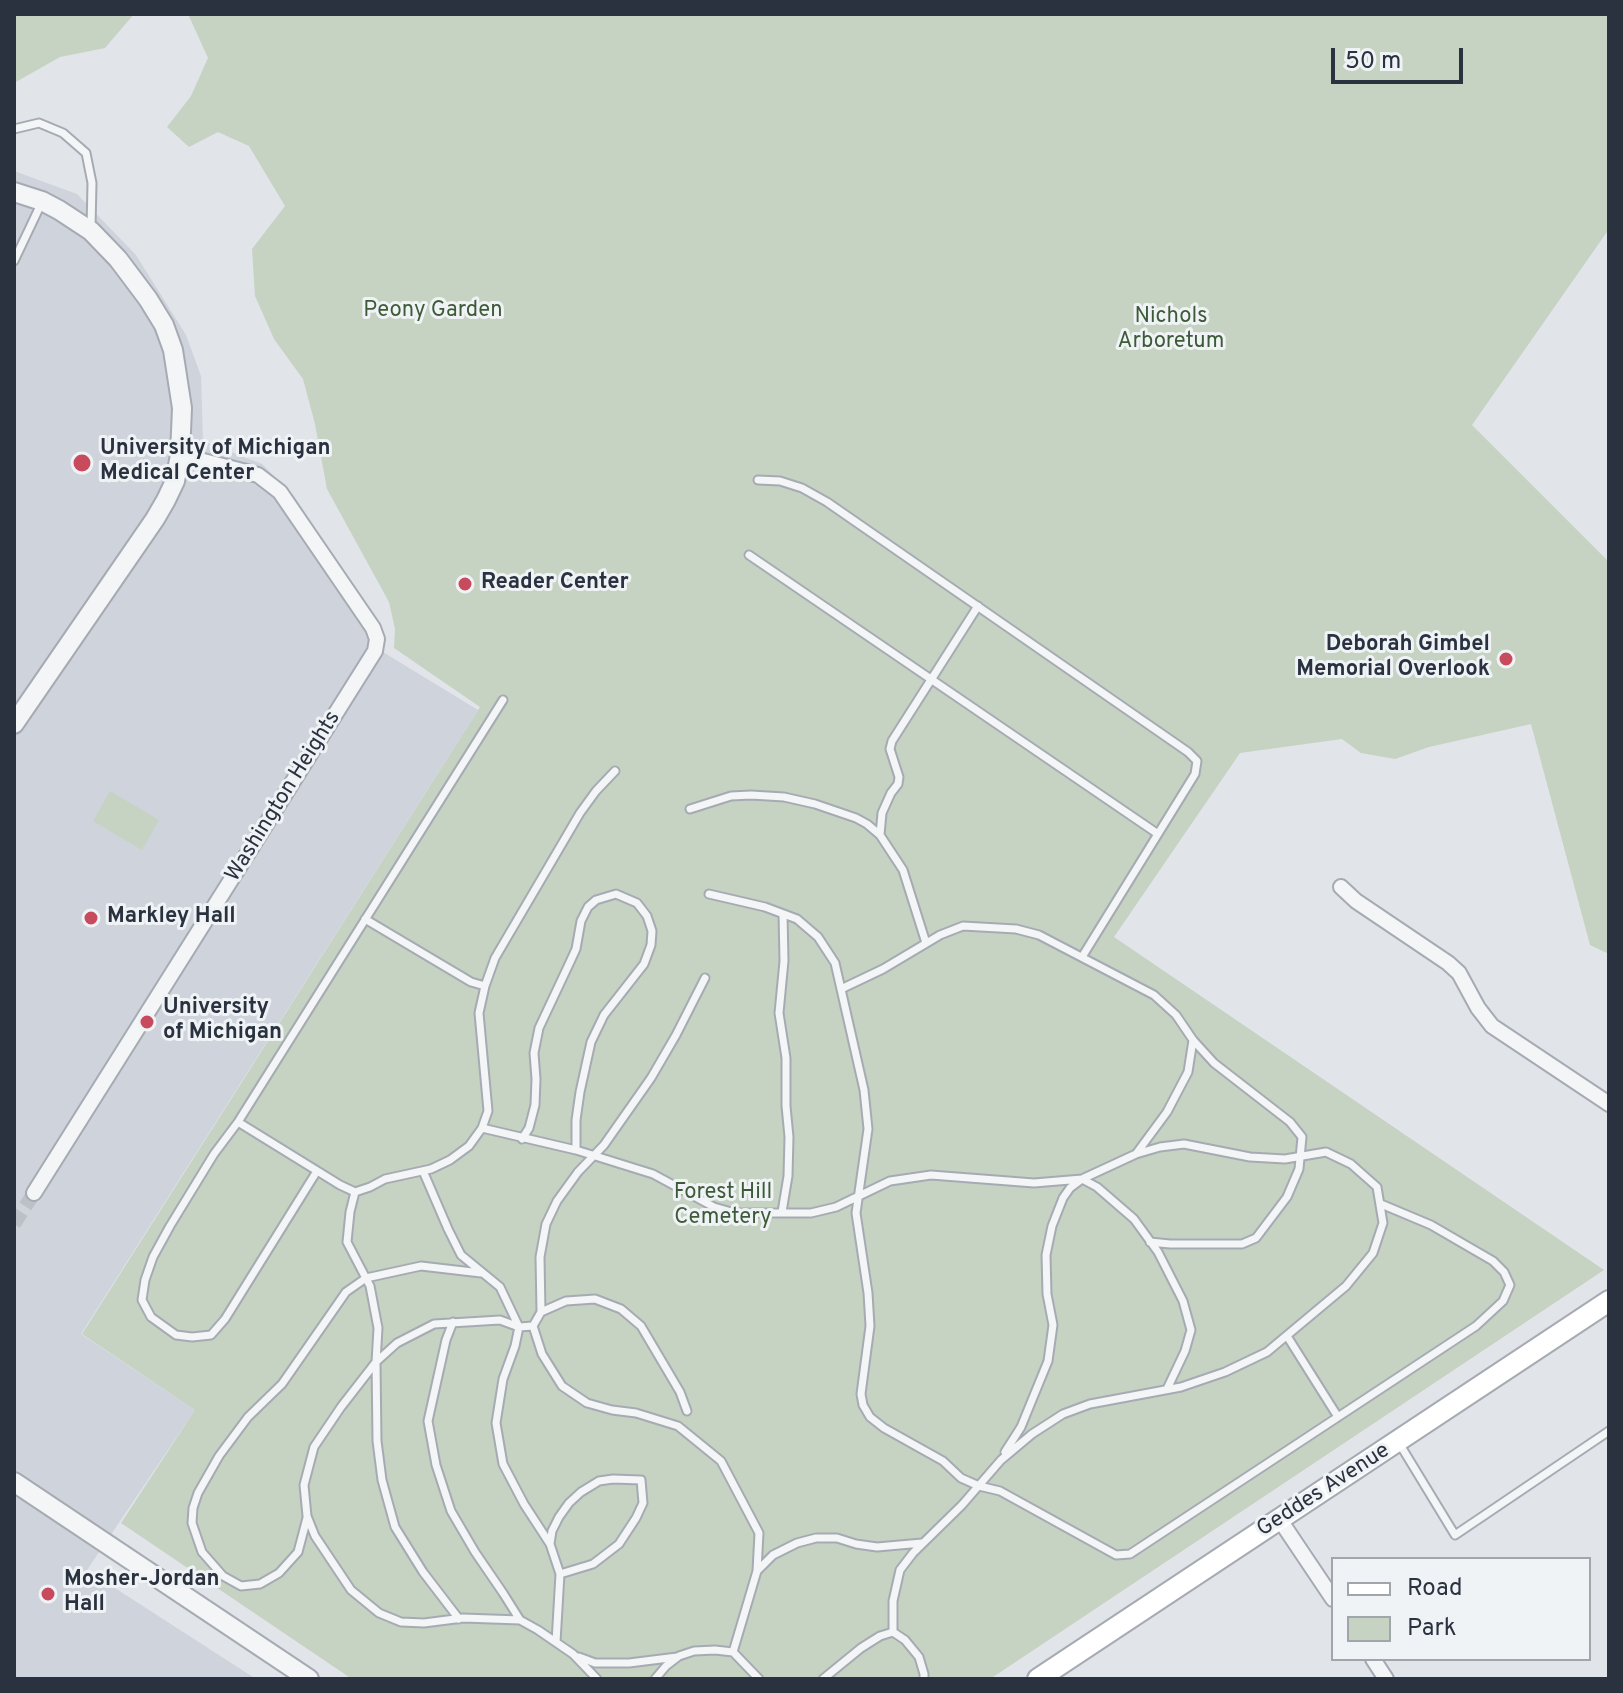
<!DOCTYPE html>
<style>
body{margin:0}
#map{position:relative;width:1623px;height:1693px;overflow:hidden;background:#e1e4e9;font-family:Overpass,sans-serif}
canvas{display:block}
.frame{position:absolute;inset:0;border:16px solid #2a3240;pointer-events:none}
.legend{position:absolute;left:1331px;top:1557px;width:260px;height:104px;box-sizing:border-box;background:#f0f3f6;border:2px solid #a1a6ad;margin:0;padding:10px 14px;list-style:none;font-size:24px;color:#2a3240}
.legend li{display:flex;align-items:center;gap:16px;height:40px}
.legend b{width:40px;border:2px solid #a1a6ad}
.scale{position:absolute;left:1331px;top:48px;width:132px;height:36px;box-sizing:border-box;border:4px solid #2a3240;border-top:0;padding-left:10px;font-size:24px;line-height:28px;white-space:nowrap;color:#2a3240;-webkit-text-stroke:6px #f0f3f6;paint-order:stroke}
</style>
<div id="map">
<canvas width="1623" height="1693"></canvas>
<div class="frame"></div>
<ul class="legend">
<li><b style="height:10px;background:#fff"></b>Road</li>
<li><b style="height:22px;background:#c6d2c2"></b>Park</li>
</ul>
<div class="scale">50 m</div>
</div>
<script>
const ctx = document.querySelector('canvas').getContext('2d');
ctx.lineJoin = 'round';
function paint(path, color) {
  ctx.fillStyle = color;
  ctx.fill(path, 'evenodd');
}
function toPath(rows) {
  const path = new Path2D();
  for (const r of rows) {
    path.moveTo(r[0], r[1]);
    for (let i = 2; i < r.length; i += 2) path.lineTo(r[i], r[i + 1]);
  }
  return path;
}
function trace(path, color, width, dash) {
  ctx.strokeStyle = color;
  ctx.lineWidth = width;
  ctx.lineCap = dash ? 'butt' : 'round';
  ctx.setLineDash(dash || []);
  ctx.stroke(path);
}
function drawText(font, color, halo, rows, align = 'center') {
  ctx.font = font + ' Overpass,sans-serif';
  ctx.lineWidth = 6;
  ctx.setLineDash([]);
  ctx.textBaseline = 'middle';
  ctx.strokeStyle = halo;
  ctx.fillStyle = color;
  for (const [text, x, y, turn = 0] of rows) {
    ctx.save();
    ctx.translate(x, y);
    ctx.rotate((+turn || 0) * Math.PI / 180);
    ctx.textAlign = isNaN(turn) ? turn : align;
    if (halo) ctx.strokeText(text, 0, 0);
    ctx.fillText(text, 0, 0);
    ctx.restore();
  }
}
const built = toPath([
 [14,171,77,194,136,255,186,335,201,376,203,441,262,464,294,496,377,622,383,652,478,710,81,1334,195,1410,87,1570,256,1679,14,1679]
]);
const green = toPath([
 [14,14,134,14,105,48,60,57,14,83],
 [188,14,1609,14,1609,229,1472,425,1609,562,1609,954,1590,945,1531,724,1429,747,1395,759,1361,753,1342,739,1240,753,1114,937,1604,1270,990,1679,352,1679,121,1523,195,1410,82,1334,480,707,394,648,395,629,389,602,327,489,315,424,303,379,274,339,255,296,252,249,285,206,249,146,218,132,189,147,167,127,191,96,208,58],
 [110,791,159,820,142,850,93,821]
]);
const minorTunnel = toPath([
 [14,1224,34,1193]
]);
const service = toPath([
 [14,129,39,123,63,133,86,153,92,183,91,228],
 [14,261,42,202],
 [758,480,780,481,802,488,827,502,1188,752,1197,761,1195,774,1082,957],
 [749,555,1158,834],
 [690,809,731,796,751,795,784,797,815,804,856,818,867,824,880,835],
 [709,894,765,907,797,919,818,937,835,963,864,1090,868,1129,856,1213,868,1293,870,1326,861,1394,863,1405,870,1417,884,1428,943,1461,961,1478,979,1486,1000,1491,1116,1555,1130,1554,1476,1326,1503,1301,1510,1285,1504,1272,1493,1261,1431,1225,1381,1204],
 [365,919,471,982,485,986],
 [926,943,903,870,880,835,882,813,891,793,898,784,899,777,890,749,892,741,978,606],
 [841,989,883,969,940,935,963,926,1016,929,1039,935,1154,995,1176,1015,1193,1040,1214,1063,1290,1122,1302,1137,1299,1169,1287,1197,1256,1238,1242,1244,1170,1244,1150,1242],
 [238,1122,340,1185,355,1192,370,1187,385,1179,431,1169,450,1160,469,1146,482,1128,488,1111,479,1013,485,986,495,958,580,813,596,791,615,771],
 [482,1128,576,1150,653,1174,714,1207,735,1213,811,1213,836,1207,890,1181,931,1175,1034,1183,1082,1179,1136,1154,1160,1147,1184,1144,1250,1157,1285,1159,1326,1152,1351,1164,1377,1187,1383,1223,1373,1253,1346,1286,1267,1352,1225,1372,1181,1387,1090,1404,1063,1414,1032,1434,1001,1460,962,1505,913,1553,900,1570,893,1601,893,1632],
 [522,1139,529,1128,535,1105,536,1079,534,1053,539,1028,570,962,576,949,581,921,588,907,596,900,616,894,637,903,647,916,652,931,651,945,644,964,604,1015,591,1042,580,1092,576,1120,576,1150],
 [1136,1154,1167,1112,1188,1072,1193,1040],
 [317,1171,225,1319,211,1335,192,1337,176,1335,151,1317,142,1300,145,1280,153,1257,170,1226,214,1154,238,1122,503,700],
 [423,1171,448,1229,461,1255,500,1287,519,1327,515,1346,503,1379,496,1423,503,1464,524,1504,550,1544,560,1574,556,1642],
 [355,1192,350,1212,347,1242,370,1286,378,1328,376,1362,377,1441,382,1480,395,1527,423,1572,459,1619],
 [782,1212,788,1176,789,1137,786,1106,786,1058,779,1013,784,961,783,914],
 [541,1312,566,1301,595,1299,621,1309,641,1326,680,1392,687,1411],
 [453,1322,446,1340,428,1421,436,1465,451,1511,475,1552,503,1593,520,1620],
 [533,1326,542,1354,562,1386,587,1403,612,1410,636,1413,678,1426,721,1461,759,1533,757,1571,733,1652],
 [1287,1336,1338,1417],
 [1399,1443,1455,1535,1609,1431],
 [1005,1452,1021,1427,1048,1361,1053,1325,1047,1294,1046,1255,1052,1226,1063,1198,1070,1188,1082,1179,1097,1187,1134,1219,1158,1252,1183,1301,1191,1330,1185,1351,1167,1389],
 [307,1518,298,1552,279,1573,260,1584,241,1586,223,1576,202,1552,192,1523,193,1508,198,1493,219,1456,248,1417,282,1384,346,1292,366,1278,421,1266,481,1273],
 [550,1544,552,1531,559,1517,569,1503,581,1492,599,1481,613,1479,641,1480,643,1503,636,1518,619,1544,593,1564,560,1574],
 [757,1571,773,1555,797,1543,816,1538,837,1538,856,1544,877,1547,922,1543],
 [579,1657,595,1663,629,1663,677,1657],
 [597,1679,573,1654,538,1630,520,1620,463,1618,424,1623,401,1622,379,1613,351,1590,315,1536,307,1516,304,1485,314,1447,341,1407,376,1362,397,1343,434,1324,500,1320,519,1327,533,1326,541,1312,540,1257,546,1224,557,1201,578,1172,604,1145,651,1078,676,1035,705,978],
 [655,1679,666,1666,679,1656,694,1651,715,1650,733,1652,759,1679],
 [823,1679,861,1648,880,1636,893,1632,905,1640,919,1657,924,1674,924,1679]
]);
const minor = toPath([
 [1341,887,1356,901,1448,963,1459,973,1478,1008,1492,1026,1609,1104],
 [34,1193,375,651,377,639,373,628,280,492,258,475,180,455],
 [1280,1520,1333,1599],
 [1373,1659,1386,1679]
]);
const tertiary = toPath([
 [14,192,42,201,59,210,91,231,118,259,148,299,164,325,173,350,182,408,180,455,175,481,166,500,155,519,14,724],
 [14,1482,309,1679]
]);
const secondary = toPath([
 [1038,1679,1609,1301]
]);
const markers = [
 [82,463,10,"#c84b5d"],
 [465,584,8,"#c84b5d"],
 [1506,659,8,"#c84b5d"],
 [91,918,8,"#c84b5d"],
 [147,1022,8,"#c84b5d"],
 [48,1594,8,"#c84b5d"]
];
const parkNames = [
 ["Peony Garden",433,312],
 ["Nichols",1171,318],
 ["Arboretum",1171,343],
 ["Forest Hill",723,1194],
 ["Cemetery",723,1219]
];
const poiNames = [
 ["University of Michigan",100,450],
 ["Medical Center",100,475],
 ["Reader Center",481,584],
 ["Deborah Gimbel",1490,646,"right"],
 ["Memorial Overlook",1490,671,"right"],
 ["Markley Hall",107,918],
 ["University",163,1009],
 ["of Michigan",163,1034],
 ["Mosher-Jordan",64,1581],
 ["Hall",64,1606]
];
const streetNames = [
 ["Washington Heights",284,797,-58],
 ["Geddes Avenue",1324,1491,-33]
];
paint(built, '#cfd3db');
paint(green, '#c6d2c2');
trace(minorTunnel, '#bcc0c7', 14, [14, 7]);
trace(service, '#a6abb3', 11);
trace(minor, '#a6abb3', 18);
trace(tertiary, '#a6abb3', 22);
trace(secondary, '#a6abb3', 24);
trace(service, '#f3f5f7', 7);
trace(minor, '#f3f5f7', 14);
trace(tertiary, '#f3f5f7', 18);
trace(secondary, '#fff', 20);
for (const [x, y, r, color] of markers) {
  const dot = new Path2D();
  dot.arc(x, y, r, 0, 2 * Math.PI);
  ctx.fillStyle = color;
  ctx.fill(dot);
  trace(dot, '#f0f3f6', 3);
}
drawText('22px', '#3e5b38', '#f0f3f6', parkNames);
drawText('bold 22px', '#2a3240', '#f0f3f6', poiNames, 'left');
drawText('22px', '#2a3240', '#f0f3f6', streetNames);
</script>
